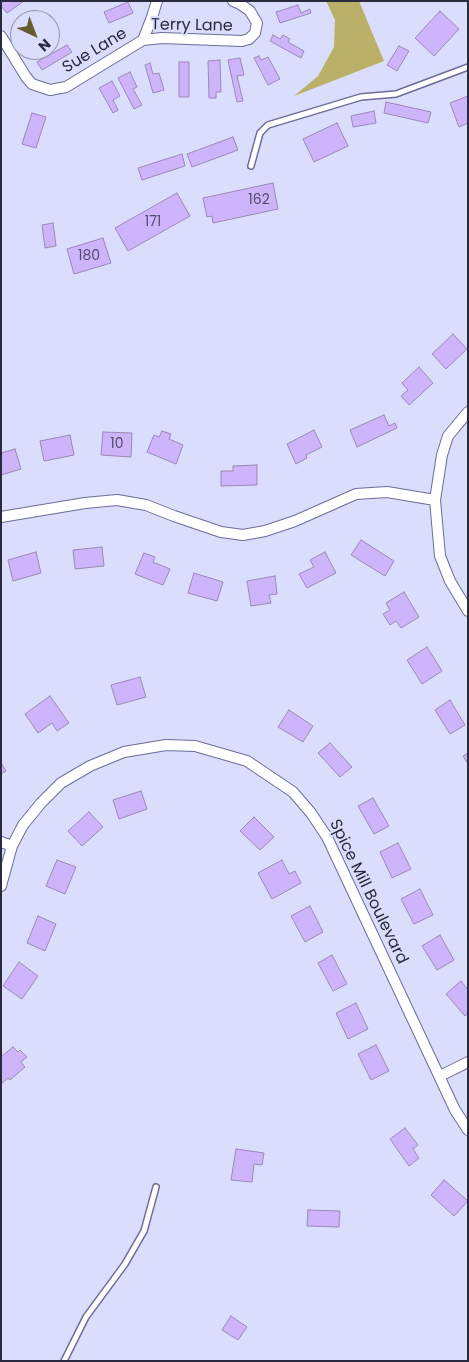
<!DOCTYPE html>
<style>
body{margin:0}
#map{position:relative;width:469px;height:1362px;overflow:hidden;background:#daddfb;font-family:Poppins,sans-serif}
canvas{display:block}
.frame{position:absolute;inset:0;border:2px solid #292a3d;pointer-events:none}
.north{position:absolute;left:10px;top:10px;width:50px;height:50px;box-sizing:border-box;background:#daddfb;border:1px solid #9395af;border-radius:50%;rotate:137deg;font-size:14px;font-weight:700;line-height:20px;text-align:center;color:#292a3d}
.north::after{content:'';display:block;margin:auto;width:18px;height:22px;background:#655e2a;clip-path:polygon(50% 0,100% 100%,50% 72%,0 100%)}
</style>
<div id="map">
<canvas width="469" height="1362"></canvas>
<div class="frame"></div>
<div class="north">N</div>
</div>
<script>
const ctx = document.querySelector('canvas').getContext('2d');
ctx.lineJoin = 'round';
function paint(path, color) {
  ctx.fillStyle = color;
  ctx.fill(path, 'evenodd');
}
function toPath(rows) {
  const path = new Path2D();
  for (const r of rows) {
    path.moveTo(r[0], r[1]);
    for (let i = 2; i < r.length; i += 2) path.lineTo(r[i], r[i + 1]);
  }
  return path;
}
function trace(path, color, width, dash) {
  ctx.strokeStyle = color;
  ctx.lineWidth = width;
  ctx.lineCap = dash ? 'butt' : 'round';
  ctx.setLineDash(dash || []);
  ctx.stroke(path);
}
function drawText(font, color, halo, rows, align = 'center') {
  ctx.font = font + ' Poppins,sans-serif';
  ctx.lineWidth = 4;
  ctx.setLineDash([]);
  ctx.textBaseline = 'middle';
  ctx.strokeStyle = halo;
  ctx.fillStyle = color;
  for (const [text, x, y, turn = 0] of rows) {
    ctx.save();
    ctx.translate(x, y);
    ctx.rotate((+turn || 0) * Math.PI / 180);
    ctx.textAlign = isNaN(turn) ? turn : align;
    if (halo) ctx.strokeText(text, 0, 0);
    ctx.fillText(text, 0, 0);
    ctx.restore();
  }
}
const green = toPath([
 [326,1,359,1,384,61,294,96,318,76,334,47,335,20]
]);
const building = toPath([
 [3,1,24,1,7,13,1,6,1,3,3,1],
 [128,2,133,13,109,23,104,12,128,2],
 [298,5,301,13,310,9,311,13,280,23,276,12,298,5],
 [440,11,459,29,434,56,415,38,440,11],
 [273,35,280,39,283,35,290,39,288,42,304,51,301,58,270,41,273,35],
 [67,45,72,52,42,70,37,62,67,45],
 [399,46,409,51,397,71,387,65,399,46],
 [259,56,261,60,268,57,280,79,268,85,254,58,259,56],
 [240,58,244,75,237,76,243,101,237,102,228,60,240,58],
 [220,60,221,92,216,92,216,98,209,98,208,61,220,60],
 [179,62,189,62,189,97,179,97,179,62],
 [150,63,153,74,159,73,164,90,153,93,145,65,150,63],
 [130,72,137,87,133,89,142,105,134,109,118,78,130,72],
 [112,81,120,96,113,100,118,110,113,113,99,88,112,81],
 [468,96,468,123,459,127,450,103,468,96],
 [386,102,431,112,428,123,384,113,386,102],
 [374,111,376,123,353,127,351,116,374,111],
 [32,113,46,117,36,148,22,144,32,113],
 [337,123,348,146,314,162,303,139,337,123],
 [233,137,238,150,192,167,187,154,233,137],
 [182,154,185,166,142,180,138,168,182,154],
 [273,183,278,209,213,223,212,216,207,217,203,198,273,183],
 [177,193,190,216,128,251,115,228,177,193],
 [53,223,56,246,45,248,42,225,53,223],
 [103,238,111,263,74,274,67,249,103,238],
 [453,334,467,349,446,369,432,354,453,334],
 [419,367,433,383,409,405,401,396,408,390,402,383,419,367],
 [384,415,389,426,395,423,397,428,357,447,350,430,384,415],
 [314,430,322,447,306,455,307,458,296,464,287,444,314,430],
 [162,431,171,434,169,439,183,445,176,464,147,452,154,435,159,437,162,431],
 [103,432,132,433,131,457,101,455,103,432],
 [70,435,74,455,44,461,40,441,70,435],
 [15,449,21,469,1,475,1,453,15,449],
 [257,465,257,485,221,486,221,471,233,471,233,466,257,465],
 [361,540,394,561,385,576,351,555,361,540],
 [102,547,104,566,75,569,73,550,102,547],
 [36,552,41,573,13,581,8,560,36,552],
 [325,552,336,573,307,588,299,574,314,567,310,560,325,552],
 [144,553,155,557,153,562,170,569,163,585,135,574,144,553],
 [194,573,223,582,217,601,188,593,194,573],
 [275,576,277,594,269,595,271,603,251,606,247,581,275,576],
 [404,592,419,617,401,628,396,621,390,625,383,614,390,610,386,603,404,592],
 [427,647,442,671,422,684,407,660,427,647],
 [140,677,146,697,117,705,111,685,140,677],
 [50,696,69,723,57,731,52,723,38,733,25,714,50,696],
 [450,700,465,725,450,734,435,710,450,700],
 [289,710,313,726,303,742,278,727,289,710],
 [330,743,352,767,340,777,318,753,330,743],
 [468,753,468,764,463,756,468,753],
 [1,763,6,771,1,774,1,763],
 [141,791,147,809,119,819,113,800,141,791],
 [373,798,389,826,374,834,358,806,373,798],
 [89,812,103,827,82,846,68,831,89,812],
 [254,817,274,837,260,850,240,831,254,817],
 [398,843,411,869,392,878,380,852,398,843],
 [57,860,76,867,65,894,46,886,57,860],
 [282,860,289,874,295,871,301,883,272,899,258,873,282,860],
 [420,889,433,915,414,924,401,899,420,889],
 [310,906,323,932,305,942,291,916,310,906],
 [38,916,56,924,45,951,27,943,38,916],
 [440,935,454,960,437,970,422,946,440,935],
 [332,955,347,984,333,991,318,963,332,955],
 [19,962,38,976,22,999,3,986,19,962],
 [461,981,468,990,468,1013,465,1016,446,994,461,981],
 [356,1003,368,1029,348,1039,336,1013,356,1003],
 [376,1045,389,1071,371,1080,358,1054,376,1045],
 [13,1047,18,1052,20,1050,27,1057,21,1062,25,1067,10,1080,8,1078,1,1084,1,1057,13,1047],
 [405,1128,418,1145,413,1149,419,1158,409,1166,390,1139,405,1128],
 [236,1149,264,1153,262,1165,254,1164,252,1182,231,1180,236,1149],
 [444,1180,468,1201,454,1216,431,1195,444,1180],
 [308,1210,340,1211,339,1227,307,1226,308,1210],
 [231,1316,247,1327,238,1340,222,1330,231,1316]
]);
const lane = toPath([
 [251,166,260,133,268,125,361,97,396,94,468,67],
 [64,1361,86,1317,125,1264,144,1231,156,1187]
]);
const street = toPath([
 [1,36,26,77,32,84,50,90,66,87,143,40,162,38,242,41,249,39,255,33,257,23,250,11,240,4,233,1],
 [143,40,152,17,157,1],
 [468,412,448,436,442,455,435,500,440,556,450,581,468,611],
 [1,517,85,503,117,500,146,505,174,516,221,532,243,535,265,531,295,521,356,494,387,492,435,500],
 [1,842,12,846],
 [1,886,12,846,23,825,41,803,61,783,90,766,124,752,166,745,195,746,247,761,293,792,311,813,327,837,455,1110,468,1130],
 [440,1076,468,1062]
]);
const numberNames = [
 ["162",259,200],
 ["171",153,222],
 ["180",89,256],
 ["10",117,444]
];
const streetNames = [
 ["Terry Lane",192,26,1],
 ["Sue Lane",95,51,-31],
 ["Spice Mill Boulevard",368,892,64]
];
paint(green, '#bbb068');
paint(building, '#ceb4fb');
trace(building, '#9a89b6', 1);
trace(lane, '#6b6d9a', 8);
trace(street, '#6b6d9a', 12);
trace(lane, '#fff', 5);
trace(street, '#fff', 10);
drawText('14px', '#524c6c', null, numberNames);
drawText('16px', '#292a3d', '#daddfb', streetNames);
</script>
